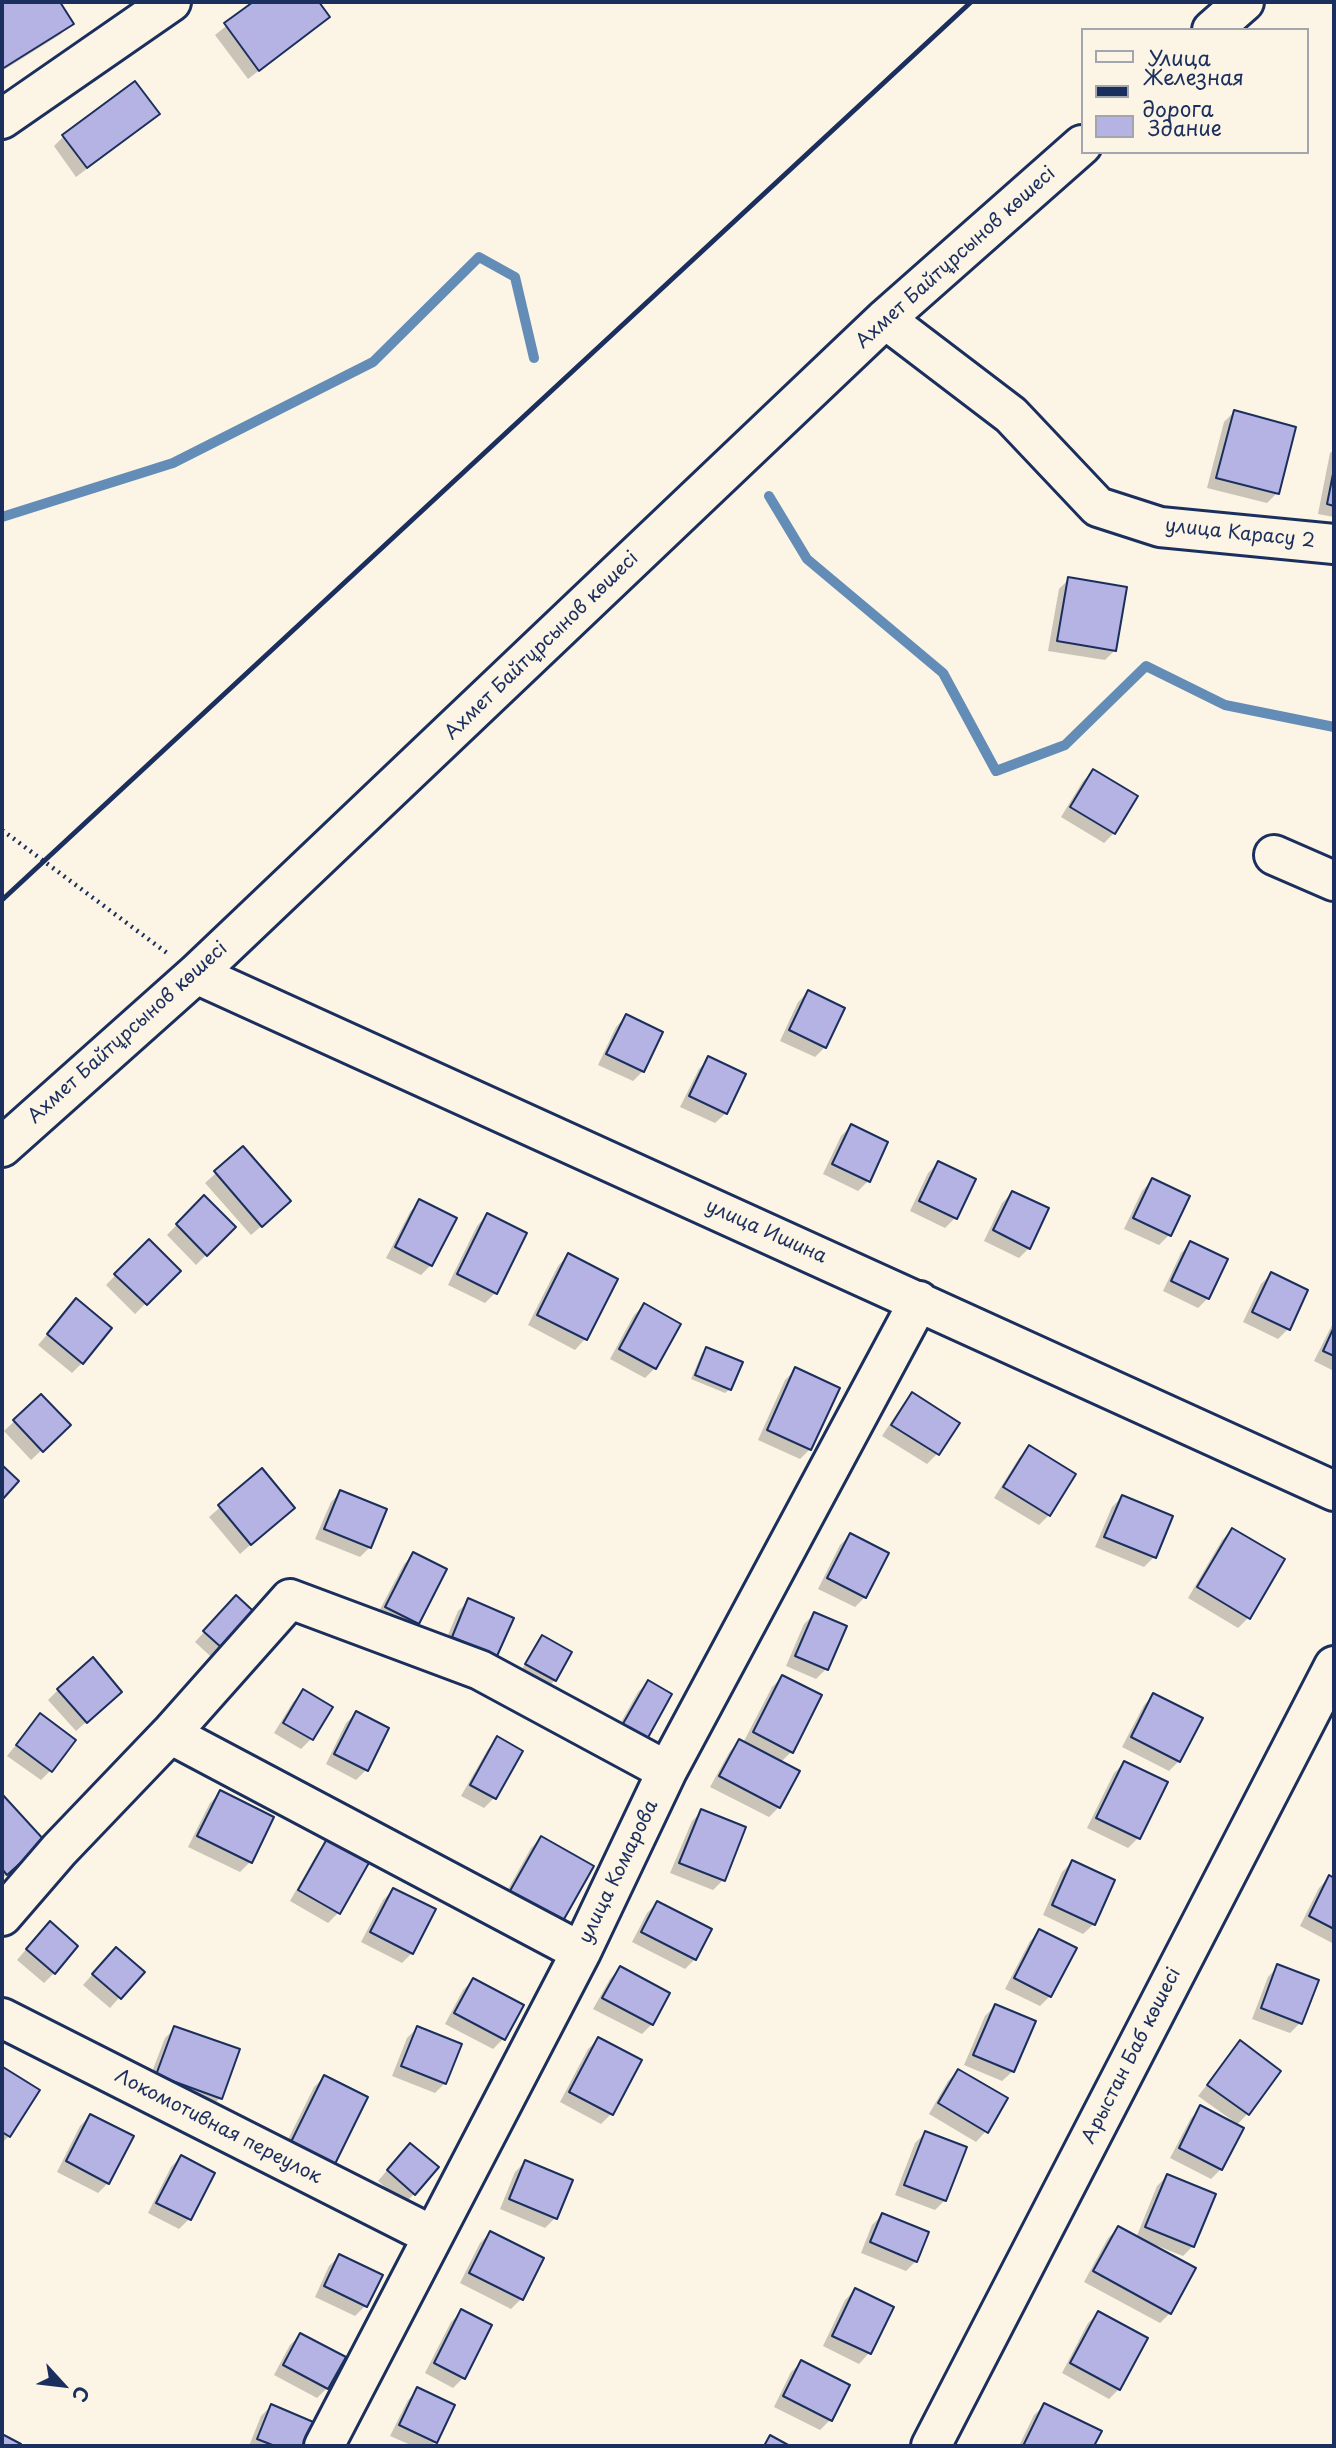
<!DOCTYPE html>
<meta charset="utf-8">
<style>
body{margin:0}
#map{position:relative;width:1336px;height:2448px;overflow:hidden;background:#fcf5e5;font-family:"Playpen Sans",sans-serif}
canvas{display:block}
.frame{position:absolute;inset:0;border:4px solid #1b2f5e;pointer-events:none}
.legend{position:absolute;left:1081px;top:28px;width:228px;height:126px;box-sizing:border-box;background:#fcf5e5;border:2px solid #a2a6af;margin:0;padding:9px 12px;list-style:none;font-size:21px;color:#1b2f5e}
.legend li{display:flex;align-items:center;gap:14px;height:35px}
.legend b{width:35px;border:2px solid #a2a6af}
.north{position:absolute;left:28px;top:2350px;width:70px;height:70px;-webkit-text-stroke:5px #fcf5e5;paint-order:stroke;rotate:117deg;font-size:19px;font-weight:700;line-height:28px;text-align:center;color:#1b2f5e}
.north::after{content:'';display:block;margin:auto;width:24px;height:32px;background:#1b2f5e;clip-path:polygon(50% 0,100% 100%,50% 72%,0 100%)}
</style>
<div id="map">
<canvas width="1336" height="2448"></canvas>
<div class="frame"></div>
<ul class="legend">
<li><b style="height:9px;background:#fcf5e5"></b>Улица</li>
<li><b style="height:9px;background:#1b2f5e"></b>Железная дорога</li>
<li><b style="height:19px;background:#b5b3e4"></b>Здание</li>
</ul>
<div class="north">С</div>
</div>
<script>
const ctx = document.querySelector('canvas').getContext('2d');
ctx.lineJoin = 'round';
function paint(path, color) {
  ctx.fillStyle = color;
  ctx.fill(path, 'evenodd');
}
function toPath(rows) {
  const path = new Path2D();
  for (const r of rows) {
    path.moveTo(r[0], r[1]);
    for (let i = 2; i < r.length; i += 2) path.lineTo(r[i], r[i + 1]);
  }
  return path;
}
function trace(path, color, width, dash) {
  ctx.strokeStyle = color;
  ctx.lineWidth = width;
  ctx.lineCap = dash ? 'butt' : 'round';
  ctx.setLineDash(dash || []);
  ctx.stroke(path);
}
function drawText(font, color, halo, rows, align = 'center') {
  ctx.font = font + ' "Playpen Sans",sans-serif';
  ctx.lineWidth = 5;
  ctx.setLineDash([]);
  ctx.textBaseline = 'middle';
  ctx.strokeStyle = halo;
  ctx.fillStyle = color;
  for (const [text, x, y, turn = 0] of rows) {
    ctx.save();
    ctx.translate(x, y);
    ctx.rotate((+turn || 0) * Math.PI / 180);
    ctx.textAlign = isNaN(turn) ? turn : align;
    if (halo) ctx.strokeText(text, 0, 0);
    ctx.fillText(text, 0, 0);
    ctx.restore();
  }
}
const shadow = toPath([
 [2,2,58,2,71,23,61,34,2,71],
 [256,2,317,2,328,17,248,79,215,35],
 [157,114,147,124,76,177,54,146,64,136],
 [1234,412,1277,493,1267,503,1207,488,1224,422],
 [1334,450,1334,517,1318,514,1330,453],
 [1069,579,1115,650,1105,660,1048,651,1059,589],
 [1093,771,1114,833,1104,843,1061,817,1083,781],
 [808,992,825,1047,815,1057,780,1041,798,1002],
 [626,1016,643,1071,633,1081,598,1065,616,1027],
 [709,1059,726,1113,715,1123,680,1107,699,1069],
 [851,1126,868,1181,858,1191,823,1174,841,1136],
 [243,1149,279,1211,251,1235,205,1183],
 [938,1163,955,1218,945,1228,910,1211,928,1173],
 [1152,1180,1187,1197,1169,1235,1159,1245,1124,1229,1142,1191],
 [1012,1193,1029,1248,1019,1258,984,1241,1002,1203],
 [204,1197,234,1227,196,1265,167,1235],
 [420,1201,454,1219,431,1265,421,1275,386,1258,410,1212],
 [487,1215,495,1293,485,1303,448,1285,477,1226],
 [149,1241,178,1271,135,1314,106,1285],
 [1191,1243,1208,1298,1198,1308,1163,1291,1181,1253],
 [568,1255,616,1280,585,1339,575,1350,528,1325,558,1266],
 [1271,1274,1288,1329,1278,1339,1243,1322,1261,1284],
 [76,1301,82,1363,72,1373,38,1345],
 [644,1305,655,1368,645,1378,610,1359,634,1315],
 [1334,1321,1334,1371,1314,1361],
 [707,1349,730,1389,725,1393,691,1379,702,1353],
 [795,1370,810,1449,800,1459,758,1440,785,1380],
 [913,1394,957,1423,937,1454,927,1464,882,1436,903,1404],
 [41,1396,58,1435,31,1460,4,1431],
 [1029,1447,1074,1475,1049,1515,1039,1525,994,1498,1019,1458],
 [262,1471,293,1508,240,1554,209,1517],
 [341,1492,370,1547,360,1557,315,1539,331,1502],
 [1122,1497,1154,1557,1144,1567,1095,1547,1112,1507],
 [1232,1530,1248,1618,1238,1628,1188,1598,1222,1540],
 [850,1535,865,1597,855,1607,818,1589,840,1545],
 [414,1554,417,1623,407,1633,376,1617,404,1564],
 [469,1601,496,1655,486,1665,443,1647,458,1611],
 [226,1608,221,1666,195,1642],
 [814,1614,826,1669,816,1679,786,1666,804,1624],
 [542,1637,555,1680,550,1685,522,1669],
 [782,1677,791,1752,780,1763,779,1807,769,1817,710,1787,730,1751,740,1741,743,1743,772,1687],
 [648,1682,643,1742,611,1740,638,1692],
 [58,1690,110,1701,76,1731,48,1700],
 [303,1692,330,1708,311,1739,301,1749,274,1733,293,1702],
 [1154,1695,1179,1761,1169,1771,1122,1747,1144,1705],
 [356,1713,366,1770,356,1780,326,1764,346,1723],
 [31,1726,51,1770,41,1780,7,1756],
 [498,1739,521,1752,494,1798,484,1808,461,1796,488,1749],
 [1124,1763,1138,1838,1128,1848,1087,1828,1114,1773],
 [220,1793,250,1862,240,1872,188,1847,210,1803],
 [2,1796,42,1841,2,1879],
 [702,1811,723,1880,713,1890,670,1873,692,1821],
 [541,1838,591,1866,497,1909,531,1848],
 [329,1839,338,1913,328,1923,290,1901,319,1850],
 [1072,1862,1094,1924,1083,1934,1043,1915,1062,1872],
 [1329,1877,1334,1880,1334,1944,1300,1926,1319,1888],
 [393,1890,412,1953,402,1963,361,1942,383,1900],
 [657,1903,695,1959,685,1969,632,1942,647,1913],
 [1040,1931,1050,1996,1040,2006,1005,1989,1030,1941],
 [40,1933,54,1973,44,1983,17,1960],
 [106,1959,142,1972,110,2008,83,1985],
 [1278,1966,1300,2023,1290,2033,1252,2019,1268,1977],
 [620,1968,668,1994,652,2024,642,2034,593,2009,610,1979],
 [473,1980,522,2006,503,2039,493,2049,445,2024,463,1990],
 [995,2006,1013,2071,1002,2081,964,2065,985,2016],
 [175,2028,220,2098,210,2108,147,2085,165,2038],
 [417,2028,445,2083,435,2093,392,2076,407,2038],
 [598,2039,611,2114,601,2124,560,2102,588,2049],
 [1240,2043,1279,2071,1247,2114,1236,2126,1221,2169,1211,2179,1170,2158,1191,2118,1201,2108,1235,2125,1236,2123,1198,2096],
 [4,2070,9,2136,2,2143,2,2072],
 [958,2071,986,2131,976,2142,929,2114,948,2081],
 [324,2077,333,2165,281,2154,314,2087],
 [90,2116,108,2183,98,2193,57,2172,80,2126],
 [925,2133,945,2200,935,2210,895,2195,915,2143],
 [400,2155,414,2194,404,2204,378,2181],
 [181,2157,189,2219,179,2229,148,2213,171,2167],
 [525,2162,555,2218,545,2228,500,2209,515,2172],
 [1167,2176,1193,2246,1183,2256,1155,2245,1154,2247,1170,2313,1160,2323,1084,2282,1108,2238,1118,2228,1136,2238,1157,2186],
 [882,2215,916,2261,906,2271,861,2253,872,2225],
 [490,2233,521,2299,511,2309,460,2283,480,2243],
 [339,2256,380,2276,365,2306,355,2316,315,2297,329,2266],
 [855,2290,892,2307,869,2353,859,2364,823,2346,845,2300],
 [461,2312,463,2378,453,2388,425,2373,451,2322],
 [1099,2313,1119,2389,1109,2399,1062,2373,1088,2323],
 [300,2335,327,2388,317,2398,274,2375,290,2345],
 [802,2362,830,2420,820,2430,774,2407,791,2372],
 [418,2390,453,2406,432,2446,413,2446,390,2436,408,2400],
 [1045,2405,1100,2432,1092,2446,1019,2446,1034,2415],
 [271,2406,307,2446,249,2446,261,2416]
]);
const stream = toPath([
 [769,496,807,559,943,673,996,771,1065,745,1146,666,1225,705,1334,727],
 [2,517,173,463,373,362,479,257,515,277,534,358]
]);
const building = toPath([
 [2,2,60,2,74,24,2,69,2,2],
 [253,2,319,2,330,17,259,71,224,23,253,2],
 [135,81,160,114,87,168,62,135,135,81],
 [1234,410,1296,427,1279,494,1216,478,1234,410],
 [1334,469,1334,506,1327,504,1334,469],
 [1068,577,1127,587,1116,651,1057,641,1068,577],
 [1093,769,1138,796,1115,834,1070,807,1093,769],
 [808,990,845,1008,826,1048,789,1030,808,990],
 [626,1014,663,1032,644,1072,606,1054,626,1014],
 [708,1056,746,1074,727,1114,689,1096,708,1056],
 [851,1124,888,1142,870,1182,832,1164,851,1124],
 [243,1146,291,1201,262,1227,214,1171,243,1146],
 [938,1161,976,1179,957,1219,919,1201,938,1161],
 [1152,1178,1190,1196,1171,1236,1133,1218,1152,1178],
 [1012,1191,1049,1208,1030,1249,993,1230,1012,1191],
 [204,1195,236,1227,207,1256,176,1224,204,1195],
 [419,1199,457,1218,432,1266,395,1247,419,1199],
 [487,1213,527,1233,497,1294,457,1274,487,1213],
 [149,1239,181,1271,147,1305,114,1274,149,1239],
 [1190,1241,1228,1259,1209,1299,1171,1281,1190,1241],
 [568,1253,618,1279,587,1340,537,1315,568,1253],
 [1271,1272,1308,1290,1290,1330,1252,1312,1271,1272],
 [76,1298,112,1328,83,1364,47,1334,76,1298],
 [644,1303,681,1324,656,1369,619,1349,644,1303],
 [1334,1327,1334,1356,1323,1351,1334,1327],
 [706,1347,743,1362,731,1390,695,1375,706,1347],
 [795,1367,840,1388,811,1450,767,1430,795,1367],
 [912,1392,960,1423,939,1455,891,1425,912,1392],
 [41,1394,71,1425,43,1452,13,1420,41,1394],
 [1029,1445,1076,1474,1050,1516,1003,1487,1029,1445],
 [2,1465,19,1481,2,1500,2,1465],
 [262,1468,295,1508,251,1545,218,1505,262,1468],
 [340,1490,387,1509,371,1548,324,1529,340,1490],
 [1122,1495,1173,1516,1156,1558,1104,1537,1122,1495],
 [1232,1528,1285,1559,1250,1619,1197,1587,1232,1528],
 [850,1533,889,1553,866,1598,827,1578,850,1533],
 [413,1552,447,1569,419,1624,385,1607,413,1552],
 [236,1595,264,1621,232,1657,203,1631,236,1595],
 [468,1598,514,1618,497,1656,452,1637,468,1598],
 [814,1612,847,1626,828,1670,795,1656,814,1612],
 [542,1635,572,1652,556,1681,525,1664,542,1635],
 [93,1657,122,1692,87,1723,57,1689,93,1657],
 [782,1675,822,1695,793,1753,753,1732,782,1675],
 [648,1680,672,1694,645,1743,620,1729,648,1680],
 [303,1689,333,1707,313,1740,283,1723,303,1689],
 [1153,1693,1203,1718,1180,1762,1131,1737,1153,1693],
 [356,1711,389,1728,368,1771,334,1754,356,1711],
 [40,1713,76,1740,52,1772,16,1745,40,1713],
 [497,1736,523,1751,496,1799,470,1785,497,1736],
 [739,1739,800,1771,780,1808,719,1776,739,1739],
 [1124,1761,1168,1782,1140,1839,1096,1818,1124,1761],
 [220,1790,274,1817,252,1863,197,1836,220,1790],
 [2,1794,45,1841,7,1875,2,1869,2,1794],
 [701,1809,746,1827,725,1881,679,1863,701,1809],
 [541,1836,594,1866,559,1928,506,1898,541,1836],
 [328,1837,370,1861,340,1914,298,1890,328,1837],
 [1072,1860,1115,1880,1095,1925,1052,1905,1072,1860],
 [1329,1875,1334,1878,1334,1929,1309,1916,1329,1875],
 [393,1888,436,1909,413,1954,370,1932,393,1888],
 [657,1901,712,1929,696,1960,641,1932,657,1901],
 [50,1921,78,1946,55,1974,26,1949,50,1921],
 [1039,1929,1077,1948,1051,1997,1014,1978,1039,1929],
 [116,1947,145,1972,121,1999,92,1974,116,1947],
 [1277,1964,1319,1980,1302,2024,1261,2008,1277,1964],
 [620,1966,670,1993,653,2025,602,1998,620,1966],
 [473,1978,524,2005,505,2040,454,2013,473,1978],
 [995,2004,1036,2021,1014,2072,973,2055,995,2004],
 [174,2026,240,2049,222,2099,156,2075,174,2026],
 [417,2026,462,2044,446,2084,401,2066,417,2026],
 [598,2037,642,2060,613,2115,569,2092,598,2037],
 [1240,2040,1281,2071,1249,2115,1207,2085,1240,2040],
 [3,2067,40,2090,10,2137,2,2132,3,2067],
 [958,2069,1008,2098,988,2133,938,2103,958,2069],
 [324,2075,368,2097,334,2166,290,2144,324,2075],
 [1200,2105,1244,2128,1222,2170,1179,2148,1200,2105],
 [90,2114,134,2136,109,2184,66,2161,90,2114],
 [925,2131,967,2147,946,2201,904,2185,925,2131],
 [410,2143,439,2167,415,2195,387,2170,410,2143],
 [181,2155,215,2173,191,2220,156,2203,181,2155],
 [525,2160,573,2180,557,2219,509,2199,525,2160],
 [1167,2174,1216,2194,1194,2247,1145,2227,1167,2174],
 [882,2213,929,2232,917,2262,870,2242,882,2213],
 [1118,2226,1196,2268,1171,2314,1093,2271,1118,2226],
 [490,2231,544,2258,523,2300,469,2273,490,2231],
 [339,2254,383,2275,367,2307,324,2286,339,2254],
 [855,2288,894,2307,871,2354,832,2336,855,2288],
 [461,2309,492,2325,465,2379,434,2363,461,2309],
 [1098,2311,1148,2338,1120,2390,1070,2363,1098,2311],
 [300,2333,346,2357,328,2389,283,2365,300,2333],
 [801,2360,850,2385,832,2421,783,2396,801,2360],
 [417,2387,455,2405,437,2443,399,2425,417,2387],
 [1044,2403,1102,2431,1094,2446,1023,2446,1044,2403],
 [271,2404,318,2424,309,2446,275,2446,257,2439,271,2404],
 [2,2434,21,2444,20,2446,2,2446,2,2434],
 [770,2435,790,2446,764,2446,770,2435]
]);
const path = toPath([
 [2,830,167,953]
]);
const minor = toPath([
 [1212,30,1244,2],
 [2,119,171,2],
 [885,319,1011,415,1098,507,1160,527,1334,544],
 [1274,855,1334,881],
 [196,974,1334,1491],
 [2,1147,196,974,885,319,1082,145],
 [170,1734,290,1599,480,1670,667,1771],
 [2,1916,59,1850,170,1734,581,1952],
 [2,2018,433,2236],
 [324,2446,581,1952,667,1771,919,1301],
 [931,2446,1334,1666]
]);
const rail = toPath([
 [2,900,971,2]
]);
const streetNames = [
 ["Ахмет Байтұрсынов көшесі",956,258,-42],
 ["улица Карасу 2",1240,534,6],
 ["Ахмет Байтұрсынов көшесі",542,646,-44],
 ["Ахмет Байтұрсынов көшесі",128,1033,-42],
 ["улица Ишина",766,1232,24],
 ["улица Комарова",619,1872,-64],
 ["Арыстан Баб көшесі",1132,2056,-63],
 ["Локомотивная переулок",218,2127,27]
];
paint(shadow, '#0003');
trace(stream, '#638db7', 10);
paint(building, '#b5b3e4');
trace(building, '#1b2f5e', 2);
trace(minor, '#1b2f5e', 44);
trace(path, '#1b2f5e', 4.5, [2, 5]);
trace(minor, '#fcf5e5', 38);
trace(rail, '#1b2f5e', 5);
drawText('19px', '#1b2f5e', '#fcf5e5', streetNames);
</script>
